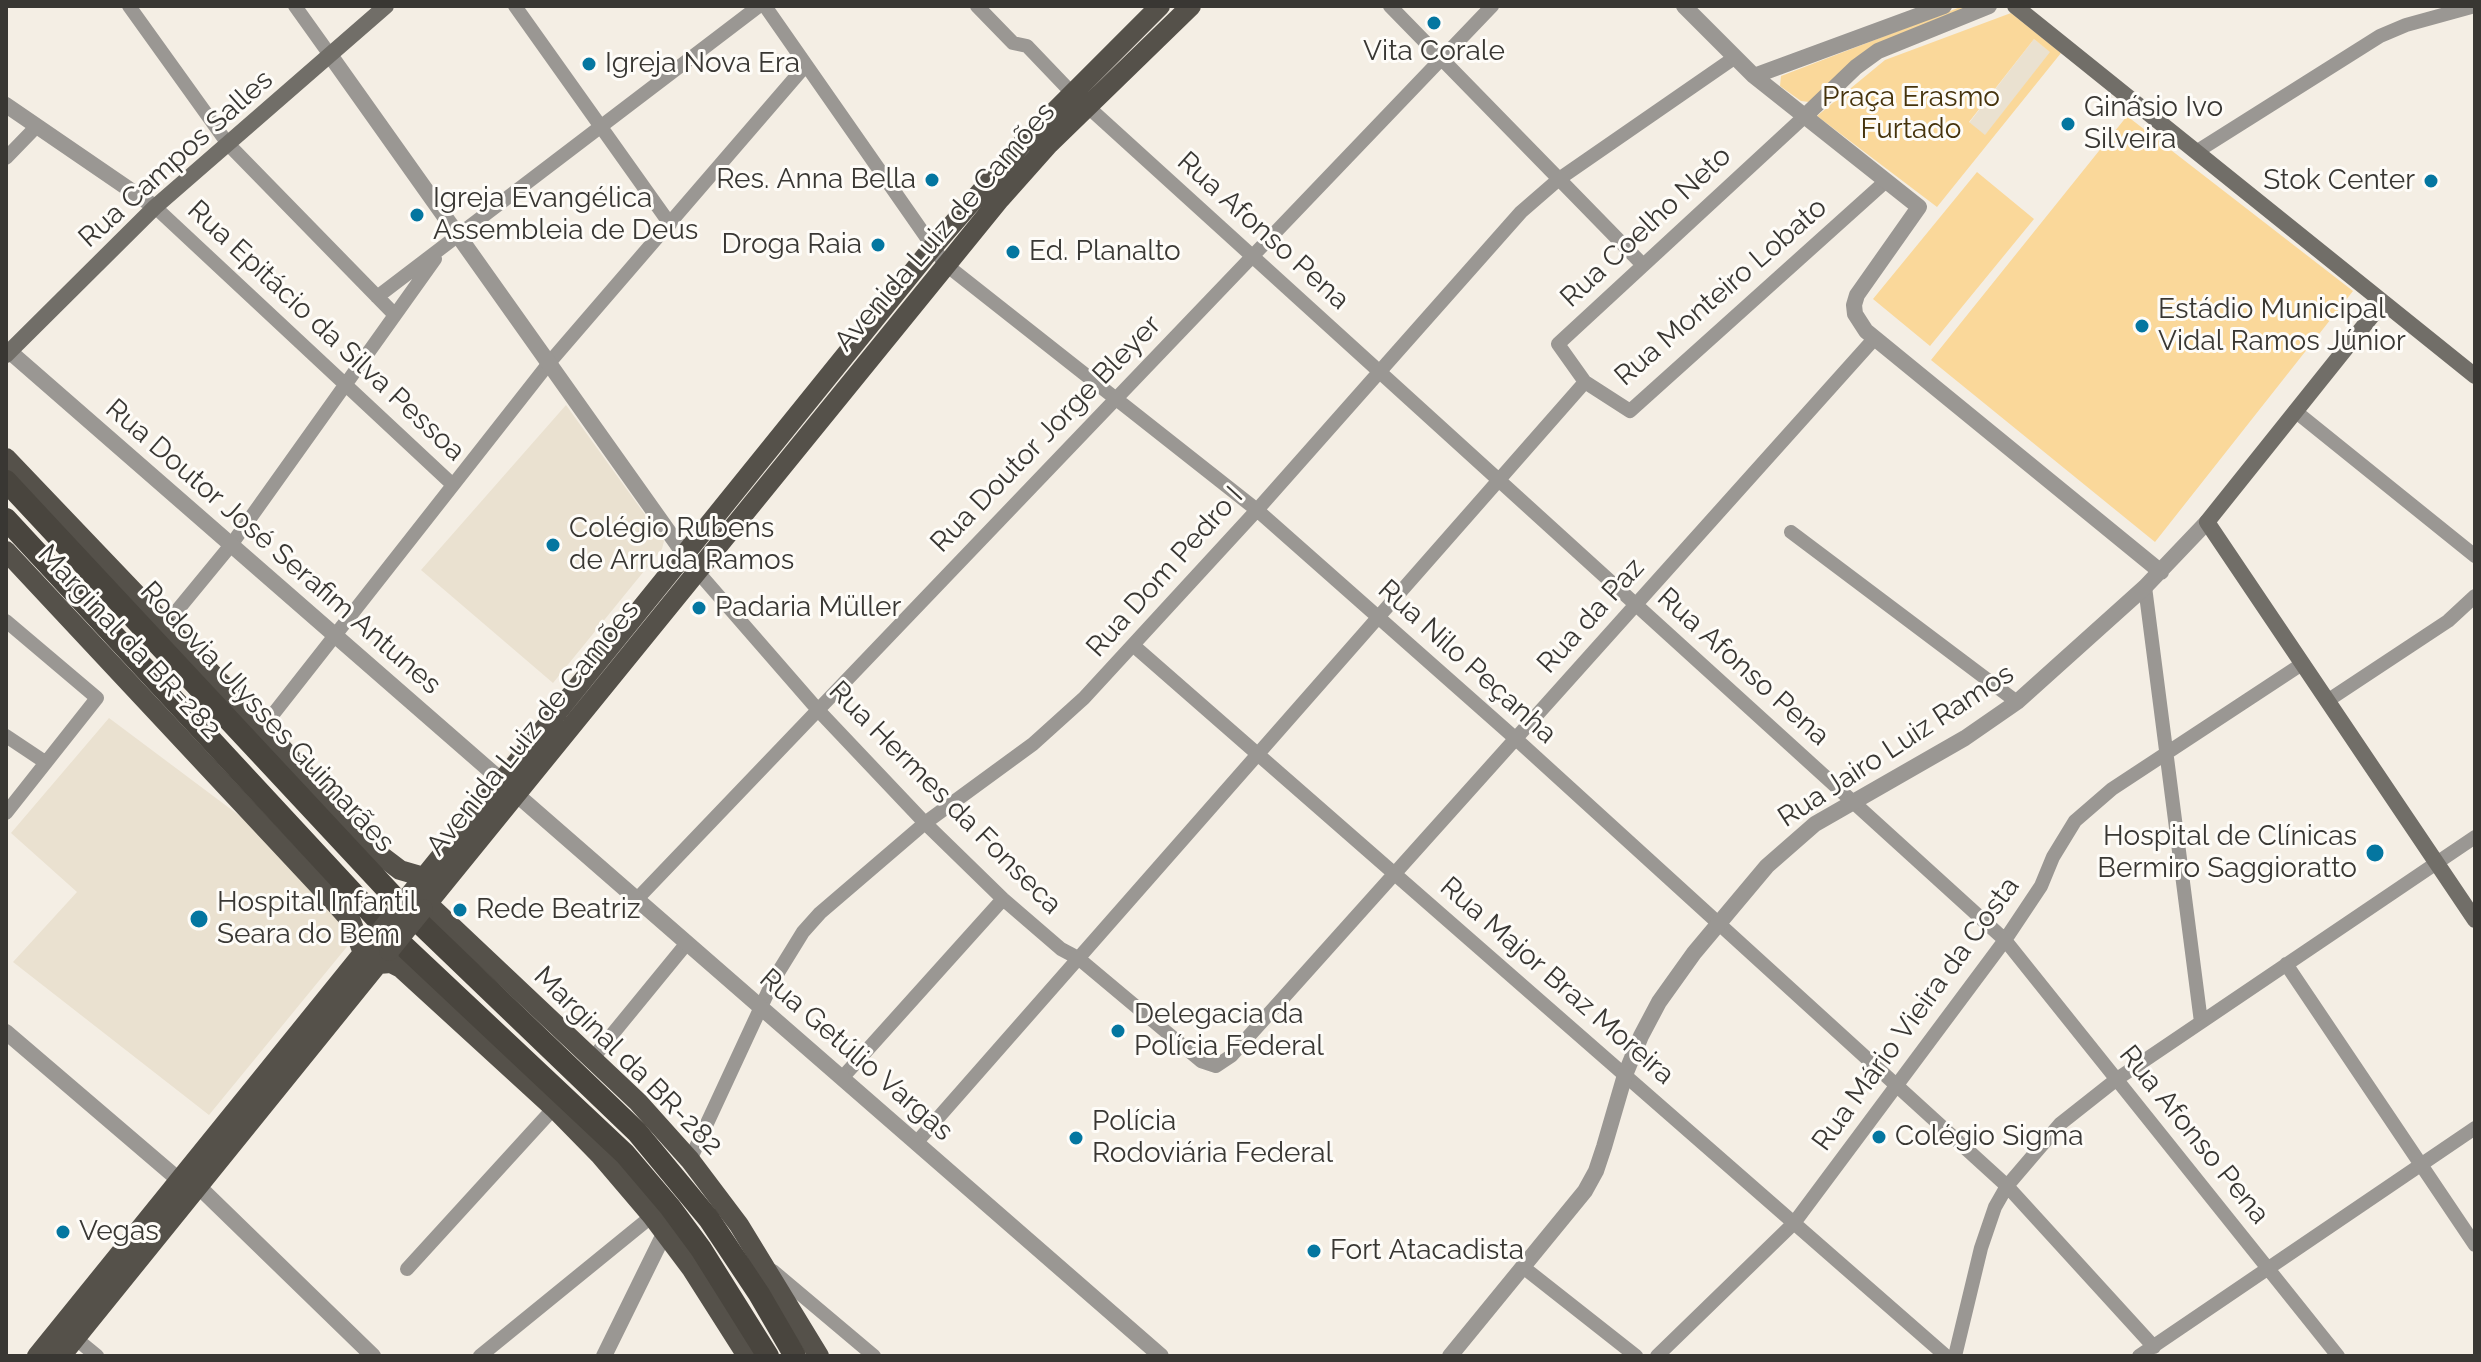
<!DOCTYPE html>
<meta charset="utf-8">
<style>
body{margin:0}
#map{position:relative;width:2481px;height:1362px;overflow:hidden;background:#f4eee4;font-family:Raleway,sans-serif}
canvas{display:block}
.frame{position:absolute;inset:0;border:8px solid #393733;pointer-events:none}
</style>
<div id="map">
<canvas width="2481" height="1362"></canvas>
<div class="frame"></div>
</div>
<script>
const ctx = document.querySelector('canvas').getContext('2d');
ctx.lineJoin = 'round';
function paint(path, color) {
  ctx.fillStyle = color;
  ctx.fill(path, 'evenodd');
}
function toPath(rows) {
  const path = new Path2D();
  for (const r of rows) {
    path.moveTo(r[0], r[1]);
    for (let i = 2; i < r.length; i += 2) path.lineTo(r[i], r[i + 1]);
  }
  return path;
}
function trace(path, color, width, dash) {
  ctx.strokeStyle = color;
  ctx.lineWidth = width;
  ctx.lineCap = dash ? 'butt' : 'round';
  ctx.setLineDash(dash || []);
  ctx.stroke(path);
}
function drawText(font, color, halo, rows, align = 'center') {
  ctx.font = font + ' Raleway,sans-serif';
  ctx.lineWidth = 6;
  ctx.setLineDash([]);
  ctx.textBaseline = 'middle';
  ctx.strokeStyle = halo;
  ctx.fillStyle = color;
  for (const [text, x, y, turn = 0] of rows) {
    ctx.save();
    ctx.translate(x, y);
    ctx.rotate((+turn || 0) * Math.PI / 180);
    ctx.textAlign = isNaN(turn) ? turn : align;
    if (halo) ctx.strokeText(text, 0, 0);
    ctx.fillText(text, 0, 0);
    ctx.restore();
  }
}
const built = toPath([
 [2034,39,2051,52,1985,136,1969,123],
 [566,405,664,541,662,549,553,683,421,570],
 [109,718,264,834,341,914,350,943,209,1115,13,962,77,892,11,833]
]);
const green = toPath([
 [1963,6,1980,6,1871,48,1809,102,1801,101,1780,86,1781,76],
 [2011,13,2061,53,1937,207,1817,116,1885,60],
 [2034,39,2050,52,1985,135,1969,122],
 [2127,116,2353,291,2155,542,1931,360],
 [1977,172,2034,219,1930,346,1873,299]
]);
const minor = toPath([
 [129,6,228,144,395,315],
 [295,6,330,55],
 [515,6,670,224],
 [765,6,945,264,1257,510,1516,739,2007,1186,2154,1347],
 [977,6,1013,43,1027,46,1071,92],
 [1390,6,1643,265],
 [1087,106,2005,940,2338,1356],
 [1805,116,1558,344,1585,382,1630,411,1886,181],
 [2196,152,2380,36,2406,25,2475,6],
 [6,158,37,126],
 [155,207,453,485],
 [377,297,759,6],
 [2295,411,2475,556],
 [1791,532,2017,702],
 [697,571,818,710,925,823,1003,899,1061,949,1078,958,1201,1061,1216,1066,1231,1056,1874,339],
 [2145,587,2201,1022],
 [6,621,97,698,6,813],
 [166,624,231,545,435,259],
 [1134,646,1946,1356],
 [2327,701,2448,621,2475,596],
 [263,727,549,363,806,65],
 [6,736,45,762],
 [637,899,1492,6],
 [2286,964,2475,1245],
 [592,1059,687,943],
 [842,1078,1003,899],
 [916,1143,1585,382],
 [690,1160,774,979,803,932,820,913,925,823,1033,744,1084,698,1257,510,1521,212,1559,179,1734,58],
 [1523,1267,1636,1356],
 [407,1269,554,1108],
 [773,1271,874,1356],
 [75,1338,97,1356],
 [480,1356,652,1216],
 [1657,1356,1794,1223,2005,940,2041,886,2053,857,2075,821,2112,789,2302,664],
 [1955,1356,1981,1248,1995,1207,2007,1186,2060,1124,2117,1079,2475,837],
 [2139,1356,2475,1128]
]);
const tertiary = toPath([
 [1684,6,1754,76,1919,207,1857,295,1854,305,1855,314,1866,331,2161,572],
 [330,55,685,555],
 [1754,76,1944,6],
 [6,105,155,207],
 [1805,116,1856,67,1878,51,1989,6],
 [9,351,502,781],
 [516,794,1161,1356],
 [6,1032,179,1180],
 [198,1186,373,1356],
 [604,1356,665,1232],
 [1450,1356,1585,1191,1596,1171,1604,1147,1625,1075,1641,1036,1659,1002,1694,953,1767,866,1815,824,1965,738,2017,702,2145,587,2207,522]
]);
const secondary = toPath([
 [2015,6,2475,376],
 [2383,302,2207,522,2475,920],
 [6,355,155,207,386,6]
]);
const primary = toPath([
 [6,458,263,727,371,848,400,870,424,877],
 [6,551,334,902,351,921,363,953],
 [408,897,932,248,1021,145,1160,6],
 [427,903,638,1102,690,1160,739,1225,819,1356],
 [423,909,1000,199,1048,145,1191,6],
 [378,964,391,963,401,968,554,1108,600,1155,652,1216,691,1268,747,1356],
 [37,1356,372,942],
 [61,1356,386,954]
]);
const trunk = toPath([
 [6,481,408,912,637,1132,709,1219,759,1294,795,1356],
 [6,519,390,933,625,1154,670,1207,701,1249,768,1356]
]);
const primaryBridge = toPath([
 [374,939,408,897],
 [389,951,423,909]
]);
const markers = [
 [1434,23,8,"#0476a0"],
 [589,64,8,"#0476a0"],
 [2068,124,8,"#0476a0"],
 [932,180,8,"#0476a0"],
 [2431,181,8,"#0476a0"],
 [417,215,8,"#0476a0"],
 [878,245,8,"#0476a0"],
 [1013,252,8,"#0476a0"],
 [2142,326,8,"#0476a0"],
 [553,545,8,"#0476a0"],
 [699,608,8,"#0476a0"],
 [2375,853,10,"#0476a0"],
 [460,910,8,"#0476a0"],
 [199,919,10,"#0476a0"],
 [1118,1031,8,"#0476a0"],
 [1879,1137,8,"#0476a0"],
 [1076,1138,8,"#0476a0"],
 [63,1232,8,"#0476a0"],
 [1314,1251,8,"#0476a0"]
];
const poiNames = [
 ["Vita Corale",1434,52,"center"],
 ["Igreja Nova Era",605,64],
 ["Ginásio Ivo",2084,108],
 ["Silveira",2084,140],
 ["Res. Anna Bella",916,180,"right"],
 ["Stok Center",2415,181,"right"],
 ["Igreja Evangélica",433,199],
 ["Assembleia de Deus",433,231],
 ["Droga Raia",862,245,"right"],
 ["Ed. Planalto",1029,252],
 ["Estádio Municipal",2158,310],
 ["Vidal Ramos Júnior",2158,342],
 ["Colégio Rubens",569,529],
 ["de Arruda Ramos",569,561],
 ["Padaria Müller",715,608],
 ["Hospital de Clínicas",2357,837,"right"],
 ["Bermiro Saggioratto",2357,869,"right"],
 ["Hospital Infantil",217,903],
 ["Seara do Bem",217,935],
 ["Rede Beatriz",476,910],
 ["Delegacia da",1134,1015],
 ["Polícia Federal",1134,1047],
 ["Polícia",1092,1122],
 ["Rodoviária Federal",1092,1154],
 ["Colégio Sigma",1895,1137],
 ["Vegas",79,1232],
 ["Fort Atacadista",1330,1251]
];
const parkNames = [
 ["Praça Erasmo",1911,98],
 ["Furtado",1911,130]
];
const streetNames = [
 ["Rua Campos Salles",176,159,-42],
 ["Avenida Luiz de Camões",945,227,-49],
 ["Rua Coelho Neto",1646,227,-43],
 ["Rua Afonso Pena",1263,231,42],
 ["Rua Monteiro Lobato",1721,292,-41],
 ["Rua Epitácio da Silva Pessoa",326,331,43],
 ["Rua Doutor Jorge Bleyer",1046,434,-46],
 ["Rua Doutor José Serafim Antunes",273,547,41],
 ["Rua Dom Pedro I",1165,572,-48],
 ["Rua da Paz",1591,616,-48],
 ["Marginal da BR-282",129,642,47],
 ["Rua Nilo Peçanha",1467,662,42],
 ["Rua Afonso Pena",1743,667,42],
 ["Rodovia Ulysses Guimarães",267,717,47],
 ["Avenida Luiz de Camões",533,728,-51],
 ["Rua Jairo Luiz Ramos",1896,746,-33],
 ["Rua Hermes da Fonseca",945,798,45],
 ["Rua Major Braz Moreira",1557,981,41],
 ["Rua Mário Vieira da Costa",1916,1014,-54],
 ["Rua Getúlio Vargas",856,1055,41],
 ["Marginal da BR-282",628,1061,45],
 ["Rua Afonso Pena",2194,1135,51]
];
paint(built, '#eae1d0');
paint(green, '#fad89a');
trace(minor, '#9a9793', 14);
trace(tertiary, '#9a9793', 16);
trace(secondary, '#716e68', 16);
trace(primary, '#55514a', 20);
trace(trunk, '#49453e', 22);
trace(primaryBridge, '#55514a', 20);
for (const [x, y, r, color] of markers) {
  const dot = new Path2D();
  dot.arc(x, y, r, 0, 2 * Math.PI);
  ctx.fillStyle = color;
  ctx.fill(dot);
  trace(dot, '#fefcf8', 3);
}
drawText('28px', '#393733', '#fefcf8', poiNames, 'left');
drawText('28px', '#46330c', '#fefcf8', parkNames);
drawText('28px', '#393733', '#fefcf8', streetNames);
</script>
